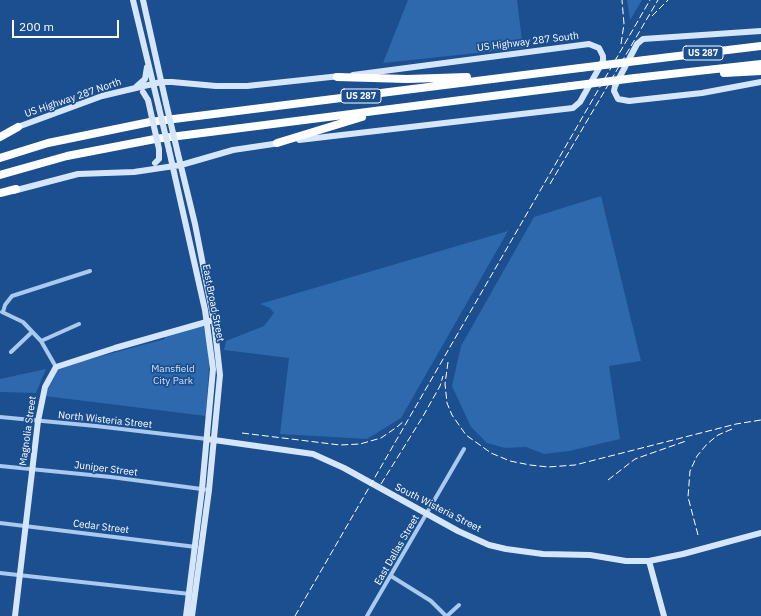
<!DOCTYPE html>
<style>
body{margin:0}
#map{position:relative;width:761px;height:616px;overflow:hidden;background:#1b4f8f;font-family:"IBM Plex Sans",sans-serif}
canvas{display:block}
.scale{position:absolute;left:12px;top:20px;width:107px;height:18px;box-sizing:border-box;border:2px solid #fff;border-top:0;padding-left:5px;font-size:12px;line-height:14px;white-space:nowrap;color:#fff;-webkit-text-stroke:3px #1b4f8f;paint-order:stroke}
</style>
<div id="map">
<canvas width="761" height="616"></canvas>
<div class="scale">200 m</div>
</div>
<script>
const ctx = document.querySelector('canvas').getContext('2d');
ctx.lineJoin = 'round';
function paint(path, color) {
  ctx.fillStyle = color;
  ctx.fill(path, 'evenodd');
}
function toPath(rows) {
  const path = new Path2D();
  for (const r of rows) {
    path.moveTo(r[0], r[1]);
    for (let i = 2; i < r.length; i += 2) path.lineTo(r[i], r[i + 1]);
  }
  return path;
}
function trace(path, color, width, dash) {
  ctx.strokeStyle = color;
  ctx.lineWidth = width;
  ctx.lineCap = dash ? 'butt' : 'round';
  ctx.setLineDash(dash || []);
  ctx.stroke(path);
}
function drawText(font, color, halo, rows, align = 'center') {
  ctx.font = font + ' "IBM Plex Sans",sans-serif';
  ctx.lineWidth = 3.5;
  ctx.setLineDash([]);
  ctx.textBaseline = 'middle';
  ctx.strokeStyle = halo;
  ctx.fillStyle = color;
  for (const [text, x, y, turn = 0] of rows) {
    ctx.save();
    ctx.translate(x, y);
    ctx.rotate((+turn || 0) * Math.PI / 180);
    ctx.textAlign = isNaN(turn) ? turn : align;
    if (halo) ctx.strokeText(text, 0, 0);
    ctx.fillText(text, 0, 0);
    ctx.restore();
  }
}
const green = toPath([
 [408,0,517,0,523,48,383,63],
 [627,0,642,0,630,20],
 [601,196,641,361,609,366,620,439,569,451,544,454,526,447,505,448,487,443,471,427,452,386,461,346,534,217],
 [508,231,401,418,367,439,280,434,289,358,224,350,226,341,264,326,274,313,270,308,260,304],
 [203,326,207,338,209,365,206,416,45,396,51,379,57,368,165,339,164,331],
 [46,369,36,393,0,392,0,379]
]);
const street = toPath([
 [2,312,23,322,41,341,56,367],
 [3,312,5,305,12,296,90,271],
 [41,341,79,324],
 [11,352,32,332],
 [0,417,96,426,207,439],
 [0,466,111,477,209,490],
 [0,523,196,547],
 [0,573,190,594],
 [391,576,431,601,446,616],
 [367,616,464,449],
 [447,616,459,605]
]);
const secondary = toPath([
 [133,0,159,108],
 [143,0,166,103],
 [761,31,643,39,637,44,615,86,614,91,618,99,629,101,702,93,761,82],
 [137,86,145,79,147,67],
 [15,128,102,96,161,82,172,82,216,86,247,86,340,76],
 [299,140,573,108,580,102,603,61,603,56,599,48,589,44,353,75],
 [169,150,205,310,213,369,202,489,186,616],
 [178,154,195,224,214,321,220,375,209,490,192,616],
 [13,191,78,174,134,172,181,165,233,150,280,143],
 [207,439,313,454,344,468,458,531,489,545,506,549,543,554,590,555,626,561,649,561,683,554,761,533],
 [649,561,664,616],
 [15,616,38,421,45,387,56,367,115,348,210,321]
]);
const highway = toPath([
 [645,60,761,46],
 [724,73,761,71],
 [337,77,407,79,467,77],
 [635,78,761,64],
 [0,137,18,127],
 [277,143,362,117],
 [0,158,48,143,150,122,580,68],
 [0,175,67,156,155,139,571,86],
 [0,193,16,189]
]);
const rail = toPath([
 [652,16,668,0],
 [621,44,624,24,622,0],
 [550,184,658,0],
 [448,362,445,384,447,403,452,415,466,435,491,453,510,461,530,465,548,467,575,465,736,424,761,420],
 [242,433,340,445,360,444,381,438,397,427,404,421],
 [608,480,635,459,686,441],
 [381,484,422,418,440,386,443,376],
 [698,535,688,497,690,471,697,456,707,444,718,435,732,429],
 [295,616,650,0]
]);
const secondaryBridge = toPath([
 [143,92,148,100,159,149,159,159,155,163],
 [166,103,178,154],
 [159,108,169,150]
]);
const highwayBridge = toPath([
 [580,68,645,60],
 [571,86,635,78]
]);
const shields = [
 [703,53,40],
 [361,96,40]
];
const shieldNames = [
 ["US 287",703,53],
 ["US 287",361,96]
];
const streetNames = [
 ["US Highway 287 South",528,42,-7],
 ["US Highway 287 North",73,98,-19],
 ["East Broad Street",213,303,79],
 ["North Wisteria Street",105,420,6],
 ["Magnolia Street",28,431,-82],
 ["Juniper Street",106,469,7],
 ["South Wisteria Street",438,508,27],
 ["Cedar Street",101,527,7],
 ["East Dallas Street",397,550,-60]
];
const parkNames = [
 ["Mansfield",173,369],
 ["City Park",173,381]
];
paint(green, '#2e69ad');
trace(street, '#a9c9ee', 4);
trace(secondary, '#d6e6fa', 6);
trace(highway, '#fff', 8);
trace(rail, '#fff', 1, [7, 3]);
trace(secondaryBridge, '#d6e6fa', 6);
trace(highwayBridge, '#fff', 8);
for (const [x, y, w] of shields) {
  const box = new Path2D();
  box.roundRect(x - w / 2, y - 7, w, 14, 3);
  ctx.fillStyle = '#1b4f8f';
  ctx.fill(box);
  trace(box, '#fff', 1);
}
drawText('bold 9px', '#fff', null, shieldNames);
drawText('10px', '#fff', '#1b4f8f', streetNames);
drawText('10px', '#cfe3fa', '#1b4f8f', parkNames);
</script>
